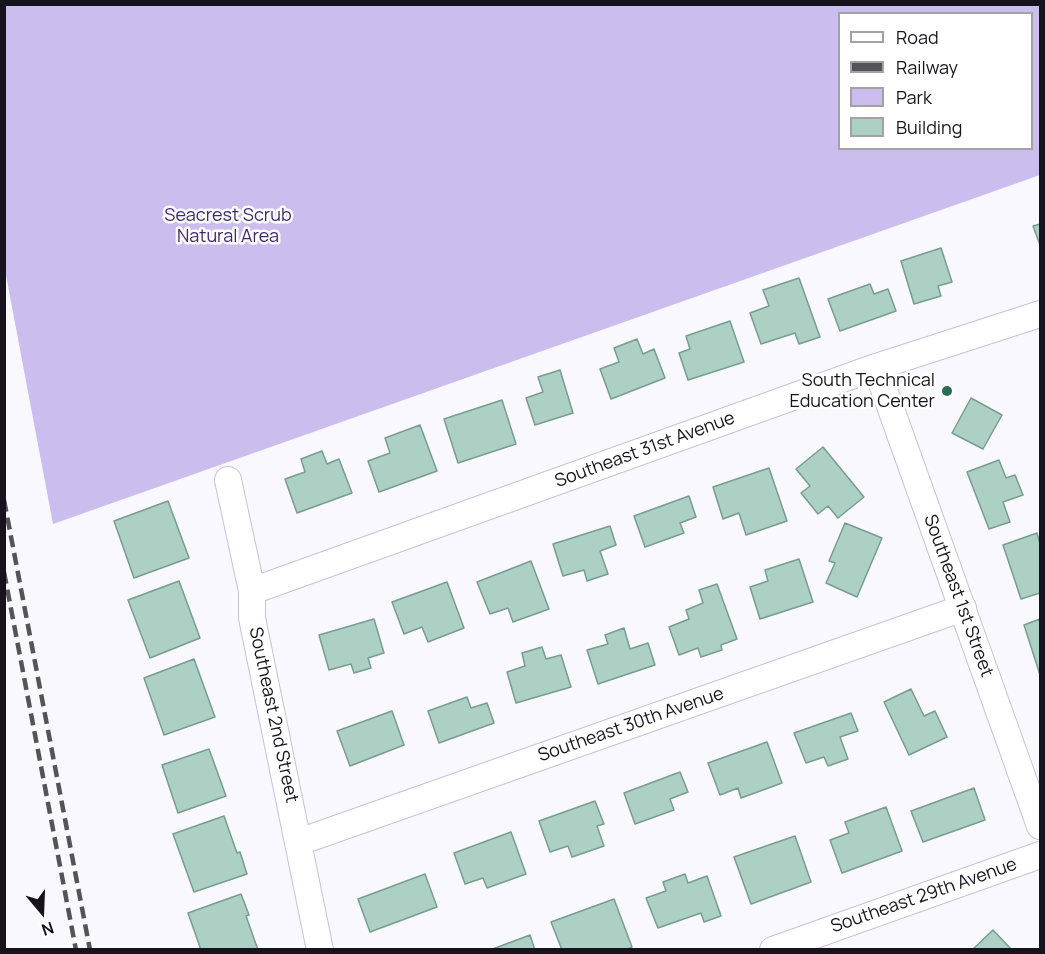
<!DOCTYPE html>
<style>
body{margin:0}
#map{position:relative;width:1045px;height:954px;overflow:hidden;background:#f9f8fe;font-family:Manrope,sans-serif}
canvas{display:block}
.frame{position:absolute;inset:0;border:6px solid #16131d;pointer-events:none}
.legend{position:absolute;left:838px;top:12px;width:195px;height:138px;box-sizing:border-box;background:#fff;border:2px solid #a2a1a5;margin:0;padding:8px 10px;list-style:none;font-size:18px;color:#16131d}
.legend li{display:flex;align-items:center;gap:12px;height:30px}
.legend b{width:30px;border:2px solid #a2a1a5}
.north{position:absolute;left:12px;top:882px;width:60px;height:60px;-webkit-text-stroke:4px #fff;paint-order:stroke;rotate:161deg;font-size:16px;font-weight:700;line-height:24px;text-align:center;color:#16131d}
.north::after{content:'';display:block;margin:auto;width:21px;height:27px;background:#16131d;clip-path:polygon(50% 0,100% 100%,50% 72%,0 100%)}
</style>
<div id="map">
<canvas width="1045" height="954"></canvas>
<div class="frame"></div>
<ul class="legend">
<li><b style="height:8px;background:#fff"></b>Road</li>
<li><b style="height:8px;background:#54525b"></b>Railway</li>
<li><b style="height:16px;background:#cbbeee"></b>Park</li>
<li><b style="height:16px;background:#acd1c4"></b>Building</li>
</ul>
<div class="north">N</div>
</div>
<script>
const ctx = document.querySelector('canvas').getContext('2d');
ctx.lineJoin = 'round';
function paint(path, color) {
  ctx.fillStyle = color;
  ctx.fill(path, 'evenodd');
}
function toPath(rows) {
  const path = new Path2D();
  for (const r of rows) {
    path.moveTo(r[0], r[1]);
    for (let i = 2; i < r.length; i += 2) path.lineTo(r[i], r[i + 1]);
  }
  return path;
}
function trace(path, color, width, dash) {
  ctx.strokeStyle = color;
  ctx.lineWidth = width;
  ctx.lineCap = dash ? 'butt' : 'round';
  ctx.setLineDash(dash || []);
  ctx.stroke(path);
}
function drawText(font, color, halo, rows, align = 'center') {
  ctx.font = font + ' Manrope,sans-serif';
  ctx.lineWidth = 5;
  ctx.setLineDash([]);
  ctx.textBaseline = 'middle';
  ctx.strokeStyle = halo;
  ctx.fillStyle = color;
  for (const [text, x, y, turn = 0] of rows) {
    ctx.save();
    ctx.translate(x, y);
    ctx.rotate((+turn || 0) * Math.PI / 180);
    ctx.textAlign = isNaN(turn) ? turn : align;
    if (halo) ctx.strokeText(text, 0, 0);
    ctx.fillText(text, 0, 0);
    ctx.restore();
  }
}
const green = toPath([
 [4,5,1040,5,1040,175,53,524,5,270],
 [840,14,1032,14,1032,148,840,148]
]);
const building = toPath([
 [1040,224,1040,245,1033,226,1040,224],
 [941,248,952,282,938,286,941,296,914,304,901,261,941,248],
 [799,278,820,337,799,344,795,333,761,344,750,313,769,306,763,290,799,278],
 [870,284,874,294,888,289,896,311,840,331,828,299,870,284],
 [730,321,744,362,688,380,679,353,690,349,686,336,730,321],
 [637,339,643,354,654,349,665,378,611,399,600,369,619,362,614,348,637,339],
 [560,370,573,413,535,425,526,398,543,392,538,377,560,370],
 [971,398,1002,415,983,449,952,433,971,398],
 [502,400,516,444,458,463,444,419,502,400],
 [420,425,437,471,379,492,368,461,390,453,385,438,420,425],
 [823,447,864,497,838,518,828,506,818,514,801,493,810,486,796,469,823,447],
 [322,451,327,464,339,459,352,493,297,513,285,479,305,472,301,459,322,451],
 [999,460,1006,478,1015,475,1023,495,1003,502,1010,522,989,529,967,472,999,460],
 [769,468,787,521,746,535,739,513,723,519,713,487,769,468],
 [689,496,696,517,680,523,684,533,645,547,634,516,689,496],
 [168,501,189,558,134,578,114,521,168,501],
 [845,523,882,538,857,597,826,583,835,563,829,561,845,523],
 [610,526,616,545,600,551,608,574,587,581,584,570,563,576,553,544,610,526],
 [1037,533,1040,544,1040,593,1021,599,1003,545,1037,533],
 [799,559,813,602,760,619,750,587,768,581,765,570,799,559],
 [531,561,549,609,513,622,508,608,490,614,477,582,531,561],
 [179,581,200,638,150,658,128,600,179,581],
 [447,582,464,628,428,642,422,627,404,634,392,602,447,582],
 [717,584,737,639,721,645,722,650,701,657,698,648,679,655,669,627,689,619,686,610,703,603,699,590,717,584],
 [374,619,384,653,368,658,371,668,354,673,351,664,329,670,319,635,374,619],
 [1040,619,1040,675,1024,625,1040,619],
 [624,628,630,649,648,643,655,665,598,684,587,650,608,644,605,635,624,628],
 [542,647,546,659,561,655,571,687,516,703,507,672,525,666,522,653,542,647],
 [194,659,215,717,164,735,144,678,194,659],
 [911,689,924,716,935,711,947,737,909,755,884,702,911,689],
 [467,697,471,708,487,703,494,723,439,743,428,711,467,697],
 [392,711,404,745,350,766,337,731,392,711],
 [851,713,858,731,840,737,848,759,828,766,824,757,806,763,794,733,851,713],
 [767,742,782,783,741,798,738,788,720,795,708,763,767,742],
 [209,749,226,796,178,813,162,765,209,749],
 [680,772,688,792,670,799,674,810,635,824,624,793,680,772],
 [974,788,985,820,923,842,911,811,974,788],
 [595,801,604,824,597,826,604,846,572,857,568,846,550,852,539,821,595,801],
 [886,807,902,851,842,873,830,840,849,833,845,822,886,807],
 [224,816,237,853,240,852,247,874,194,892,173,834,224,816],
 [511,832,526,874,487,888,483,878,465,884,454,853,511,832],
 [795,836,811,882,751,904,734,857,795,836],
 [425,874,437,907,370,932,358,899,425,874],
 [685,874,688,883,707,876,721,916,704,922,701,913,658,928,646,898,666,891,663,882,685,874],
 [241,894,249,915,246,916,258,950,201,950,188,913,241,894],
 [614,899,632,947,626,950,562,950,551,922,614,899],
 [993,930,1012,950,972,950,993,930],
 [530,935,535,950,490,950,530,935]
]);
const minor = toPath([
 [876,367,1040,826],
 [228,480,252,591,252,618,320,950],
 [252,591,876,367,1040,314],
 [299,842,963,608],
 [773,950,1040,855]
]);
const rail = toPath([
 [4,500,90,950],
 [4,572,76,950]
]);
const markers = [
 [947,391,6,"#2a6a58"]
];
const parkNames = [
 ["Seacrest Scrub",228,216],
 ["Natural Area",228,237]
];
const poiNames = [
 ["South Technical",935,381],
 ["Education Center",935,402]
];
const streetNames = [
 ["Southeast 31st Avenue",645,450,-20],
 ["Southeast 1st Street",958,596,70],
 ["Southeast 2nd Street",273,715,78],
 ["Southeast 30th Avenue",631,725,-19],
 ["Southeast 29th Avenue",924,896,-19]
];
paint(green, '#cbbeee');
paint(building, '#acd1c4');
trace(building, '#789c90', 1.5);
trace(minor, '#c8c0de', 28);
trace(minor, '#fff', 26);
trace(rail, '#54525b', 4.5, [12, 6]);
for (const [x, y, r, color] of markers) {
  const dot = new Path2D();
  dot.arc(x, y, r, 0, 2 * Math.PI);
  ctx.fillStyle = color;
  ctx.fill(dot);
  trace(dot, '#fff', 2);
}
drawText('18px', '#432771', '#fff', parkNames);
drawText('18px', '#16131d', '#fff', poiNames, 'right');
drawText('18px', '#16131d', '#fff', streetNames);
</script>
